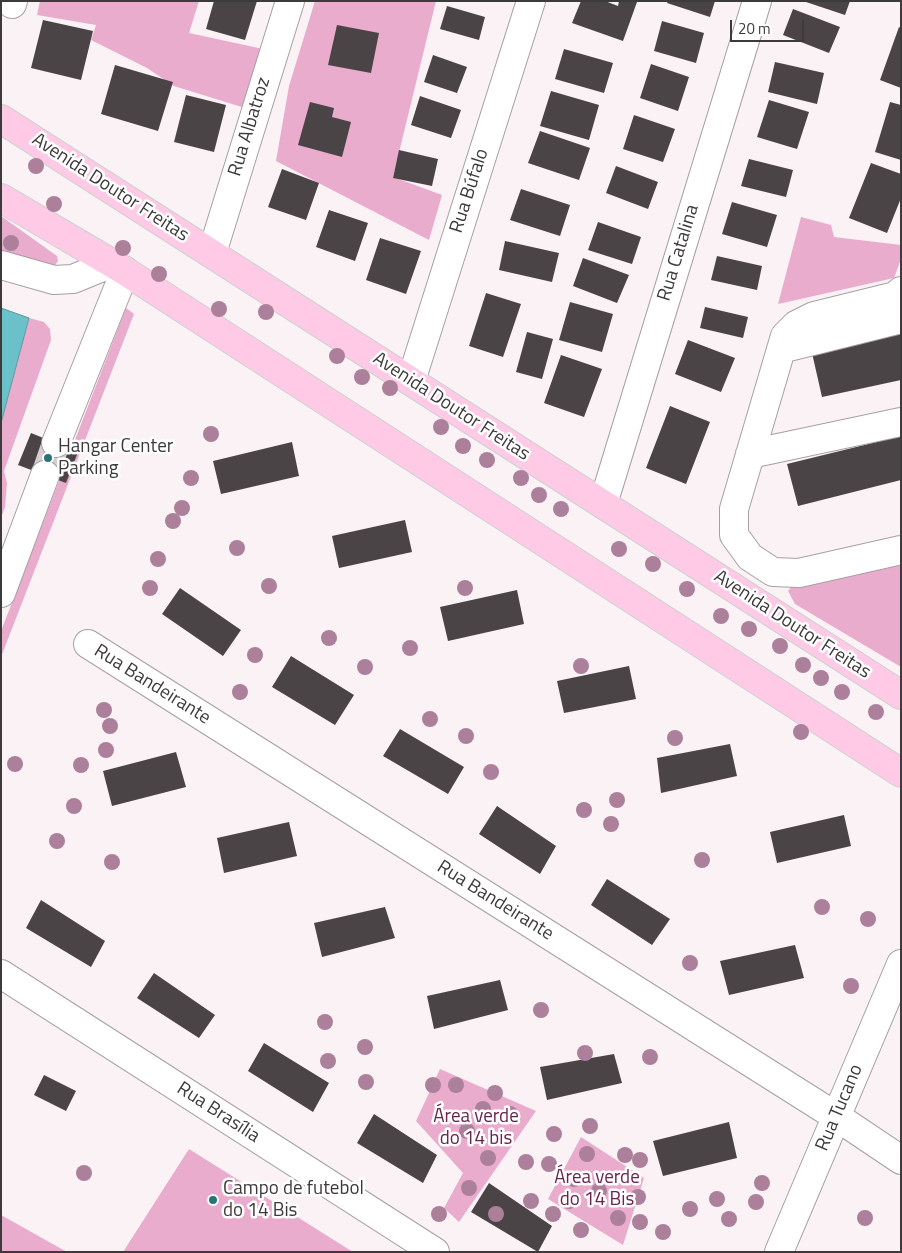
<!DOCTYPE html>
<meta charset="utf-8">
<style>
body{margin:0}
#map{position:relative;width:902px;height:1253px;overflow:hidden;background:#fbf2f6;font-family:"Titillium Web",sans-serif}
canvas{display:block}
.frame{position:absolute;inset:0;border:2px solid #3d3a3b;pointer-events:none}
.scale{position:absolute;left:730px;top:20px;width:74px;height:22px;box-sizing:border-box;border:2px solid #3d3a3b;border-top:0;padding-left:6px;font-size:15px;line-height:18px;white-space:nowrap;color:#3d3a3b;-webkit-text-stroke:4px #fff;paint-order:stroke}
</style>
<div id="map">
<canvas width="902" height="1253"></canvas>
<div class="frame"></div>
<div class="scale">20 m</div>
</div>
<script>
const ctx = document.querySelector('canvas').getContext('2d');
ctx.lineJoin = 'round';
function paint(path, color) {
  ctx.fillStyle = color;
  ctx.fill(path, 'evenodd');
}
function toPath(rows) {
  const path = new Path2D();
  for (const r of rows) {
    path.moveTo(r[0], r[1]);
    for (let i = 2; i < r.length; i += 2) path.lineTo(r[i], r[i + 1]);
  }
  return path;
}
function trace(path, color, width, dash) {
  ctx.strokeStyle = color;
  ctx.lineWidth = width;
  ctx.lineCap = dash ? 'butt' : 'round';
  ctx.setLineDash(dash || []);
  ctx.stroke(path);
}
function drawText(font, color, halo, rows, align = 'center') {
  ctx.font = font + ' "Titillium Web",sans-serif';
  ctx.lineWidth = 5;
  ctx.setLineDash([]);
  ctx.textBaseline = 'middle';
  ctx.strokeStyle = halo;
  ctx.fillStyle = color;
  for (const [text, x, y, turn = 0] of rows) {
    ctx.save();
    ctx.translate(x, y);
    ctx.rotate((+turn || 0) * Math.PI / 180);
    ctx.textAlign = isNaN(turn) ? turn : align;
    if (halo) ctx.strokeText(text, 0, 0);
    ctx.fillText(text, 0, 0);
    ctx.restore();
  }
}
const green = toPath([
 [40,1,199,1,189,33,263,49,245,108,174,86,147,68,91,40,96,25,37,15],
 [315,1,436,1,393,177,442,195,429,240,276,161,289,86],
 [1,216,57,256,58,261,54,267,1,252],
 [801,217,831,225,834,237,901,245,901,259,894,278,778,304],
 [126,308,134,314,1,657,1,631],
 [29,318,44,322,50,329,51,340,4,471,7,483,5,507,1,518,1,423],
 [901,558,901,667,795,604,788,591,796,580],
 [440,1069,536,1111,459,1222,444,1208,463,1173,416,1121],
 [581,1137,644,1178,623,1245,548,1199],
 [189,1149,353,1252,123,1252],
 [1,1215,67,1252,1,1252]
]);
const water = toPath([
 [1,308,29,318,1,423,1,308]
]);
const building = toPath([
 [214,1,257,1,245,40,206,29],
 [581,1,605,1,618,6,619,1,637,2,623,41,572,23],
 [668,1,715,1,710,17,667,3],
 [803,1,850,1,845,15],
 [447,6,485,17,479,40,440,29],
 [793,9,840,27,829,53,783,35],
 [43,20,93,31,81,80,31,68],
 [662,21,704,33,696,63,654,51],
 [337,25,379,33,371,73,328,65],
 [899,27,901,28,901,88,880,80],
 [564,49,613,63,604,93,555,79],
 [433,55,467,67,457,93,424,82],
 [775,62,824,73,817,104,768,92],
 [651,64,689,77,678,111,640,98],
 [115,65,173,82,158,131,101,114],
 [551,91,599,105,589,140,540,126],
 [186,95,226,105,214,152,174,142],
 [420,96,461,110,451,138,411,125],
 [769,100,809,112,797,149,757,137],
 [310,102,334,108,332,117,351,122,342,157,298,145],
 [890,102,901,105,901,160,875,152],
 [634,115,675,129,663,162,623,149],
 [540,131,590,148,579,180,528,163],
 [399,150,438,159,432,186,393,178],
 [749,159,793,170,786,197,741,186],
 [871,163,901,174,901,198,887,233,849,218],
 [616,166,658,182,648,209,606,193],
 [282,169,319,183,306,220,268,207],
 [521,189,570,205,560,236,510,220],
 [732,202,777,215,767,247,722,234],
 [329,210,368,223,355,261,316,247],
 [598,222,641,237,632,264,588,250],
 [380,238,421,251,406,294,366,280],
 [505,241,559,253,552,282,499,270],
 [717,256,762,266,757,290,711,280],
 [583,258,629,275,617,303,573,286],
 [486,293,521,304,503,357,469,346],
 [570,302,613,314,602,352,559,340],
 [705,307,748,317,743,338,700,328],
 [527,332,553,339,542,379,516,372],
 [901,334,901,380,822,397,812,353],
 [688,340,735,358,721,392,675,374],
 [561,355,602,369,584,417,544,403],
 [670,406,710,422,686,484,646,468],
 [31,433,78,452,66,483,18,465],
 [901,436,901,480,798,506,787,464],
 [292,442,299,476,221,494,213,461],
 [405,520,412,552,339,568,332,536],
 [180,588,241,630,223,656,162,614],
 [517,590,524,624,448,641,440,607],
 [291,656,354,695,335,725,272,687],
 [629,666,636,699,564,713,557,681],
 [400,729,464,767,448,794,383,756],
 [730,744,737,776,661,793,657,758],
 [176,752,186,787,112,806,103,771],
 [497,806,556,846,540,874,479,834],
 [844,815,851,846,777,863,770,832],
 [289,822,297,856,224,873,217,838],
 [607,879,670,919,652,945,591,905],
 [41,900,105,941,91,967,26,928],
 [385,907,395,938,322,957,314,923],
 [795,945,804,978,729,995,720,961],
 [154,973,215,1015,199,1038,137,998],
 [500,980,508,1010,434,1029,427,996],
 [264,1043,329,1083,313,1112,248,1071],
 [614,1054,622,1083,547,1100,540,1067],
 [44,1075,76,1091,66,1111,34,1095],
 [374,1114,437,1155,423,1183,357,1143],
 [729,1122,737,1158,663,1176,653,1141],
 [489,1183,552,1226,538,1252,471,1212]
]);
const minorTunnel = toPath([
 [45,475,56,443]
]);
const minor = toPath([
 [12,4,13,1],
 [212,253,290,1],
 [1,265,54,280,73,279,112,263],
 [901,291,895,296,814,316,796,325,785,336,734,509,734,535,750,557,773,572,799,573,901,550],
 [781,349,901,319],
 [411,381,531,1],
 [56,443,125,271],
 [750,454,901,422],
 [603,504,757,1],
 [1,593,45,475],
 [88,644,837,1117,901,1160],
 [1,974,435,1252],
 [779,1252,901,964]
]);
const major = toPath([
 [1,119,901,695],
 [1,198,125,271,901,773]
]);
const trees = [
 [36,166],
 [54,204],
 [11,243],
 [123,248],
 [159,274],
 [219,309],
 [266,312],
 [337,356],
 [362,377],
 [390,388],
 [441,427],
 [211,434],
 [463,446],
 [487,460],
 [191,478],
 [521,478],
 [539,495],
 [182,508],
 [561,509],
 [173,521],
 [237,548],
 [619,549],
 [158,559],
 [653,564],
 [269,586],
 [150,588],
 [465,588],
 [687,589],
 [721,616],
 [749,629],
 [329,638],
 [780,646],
 [410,648],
 [255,655],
 [803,665],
 [581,666],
 [365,667],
 [821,678],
 [240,692],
 [842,692],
 [104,710],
 [876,712],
 [430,719],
 [110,726],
 [801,732],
 [466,736],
 [675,738],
 [106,750],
 [15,764],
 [81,765],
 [491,772],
 [617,800],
 [74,806],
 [584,810],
 [611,824],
 [57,841],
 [702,860],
 [112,862],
 [822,907],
 [868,919],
 [690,963],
 [851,986],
 [541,1010],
 [325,1022],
 [365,1047],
 [585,1053],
 [650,1057],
 [328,1061],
 [366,1082],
 [433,1085],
 [456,1085],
 [495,1093],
 [483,1109],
 [510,1114],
 [590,1126],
 [467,1131],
 [554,1134],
 [587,1154],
 [625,1155],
 [488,1158],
 [640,1160],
 [526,1162],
 [549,1164],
 [84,1173],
 [574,1179],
 [762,1183],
 [469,1188],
 [599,1191],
 [638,1197],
 [717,1199],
 [531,1201],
 [569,1201],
 [756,1202],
 [690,1209],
 [439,1214],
 [496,1214],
 [553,1214],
 [618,1218],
 [865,1218],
 [729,1219],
 [640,1222],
 [581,1230],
 [663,1232]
];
const markers = [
 [48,458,5,"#2a737a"],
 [213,1200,5,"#2a737a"]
];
const streetNames = [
 ["Rua Albatroz",250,127,-73],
 ["Avenida Doutor Freitas",110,188,33],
 ["Rua Búfalo",470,191,-72],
 ["Rua Catalina",679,253,-73],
 ["Avenida Doutor Freitas",451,407,33],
 ["Avenida Doutor Freitas",792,625,33],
 ["Rua Bandeirante",152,685,32],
 ["Rua Bandeirante",495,901,32],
 ["Rua Tucano",840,1108,-67],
 ["Rua Brasília",218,1113,33]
];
const poiNames = [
 ["Hangar Center",58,447],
 ["Parking",58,469],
 ["Campo de futebol",223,1189],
 ["do 14 Bis",223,1211]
];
const parkNames = [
 ["Área verde",476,1117],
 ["do 14 bis",476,1139],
 ["Área verde",597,1178],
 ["do 14 Bis",597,1200]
];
paint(green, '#e9accc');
paint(water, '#6bc1ca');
trace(water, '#5d989f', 1);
paint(building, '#4b4447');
trace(minorTunnel, '#d5cdd1', 28, [28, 14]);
trace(minor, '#a79fa3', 30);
trace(major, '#d0d0d0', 30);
trace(minor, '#fff', 28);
trace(major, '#fecae6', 28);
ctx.fillStyle = '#ac809a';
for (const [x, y] of trees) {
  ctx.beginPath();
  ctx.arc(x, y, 8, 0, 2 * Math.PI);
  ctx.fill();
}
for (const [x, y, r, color] of markers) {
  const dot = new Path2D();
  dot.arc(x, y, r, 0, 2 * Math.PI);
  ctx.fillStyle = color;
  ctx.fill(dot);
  trace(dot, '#fff', 2);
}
drawText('19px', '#3d3a3b', '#fff', streetNames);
drawText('19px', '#3d3a3b', '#fff', poiNames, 'left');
drawText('19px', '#6b234f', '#fff', parkNames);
</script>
